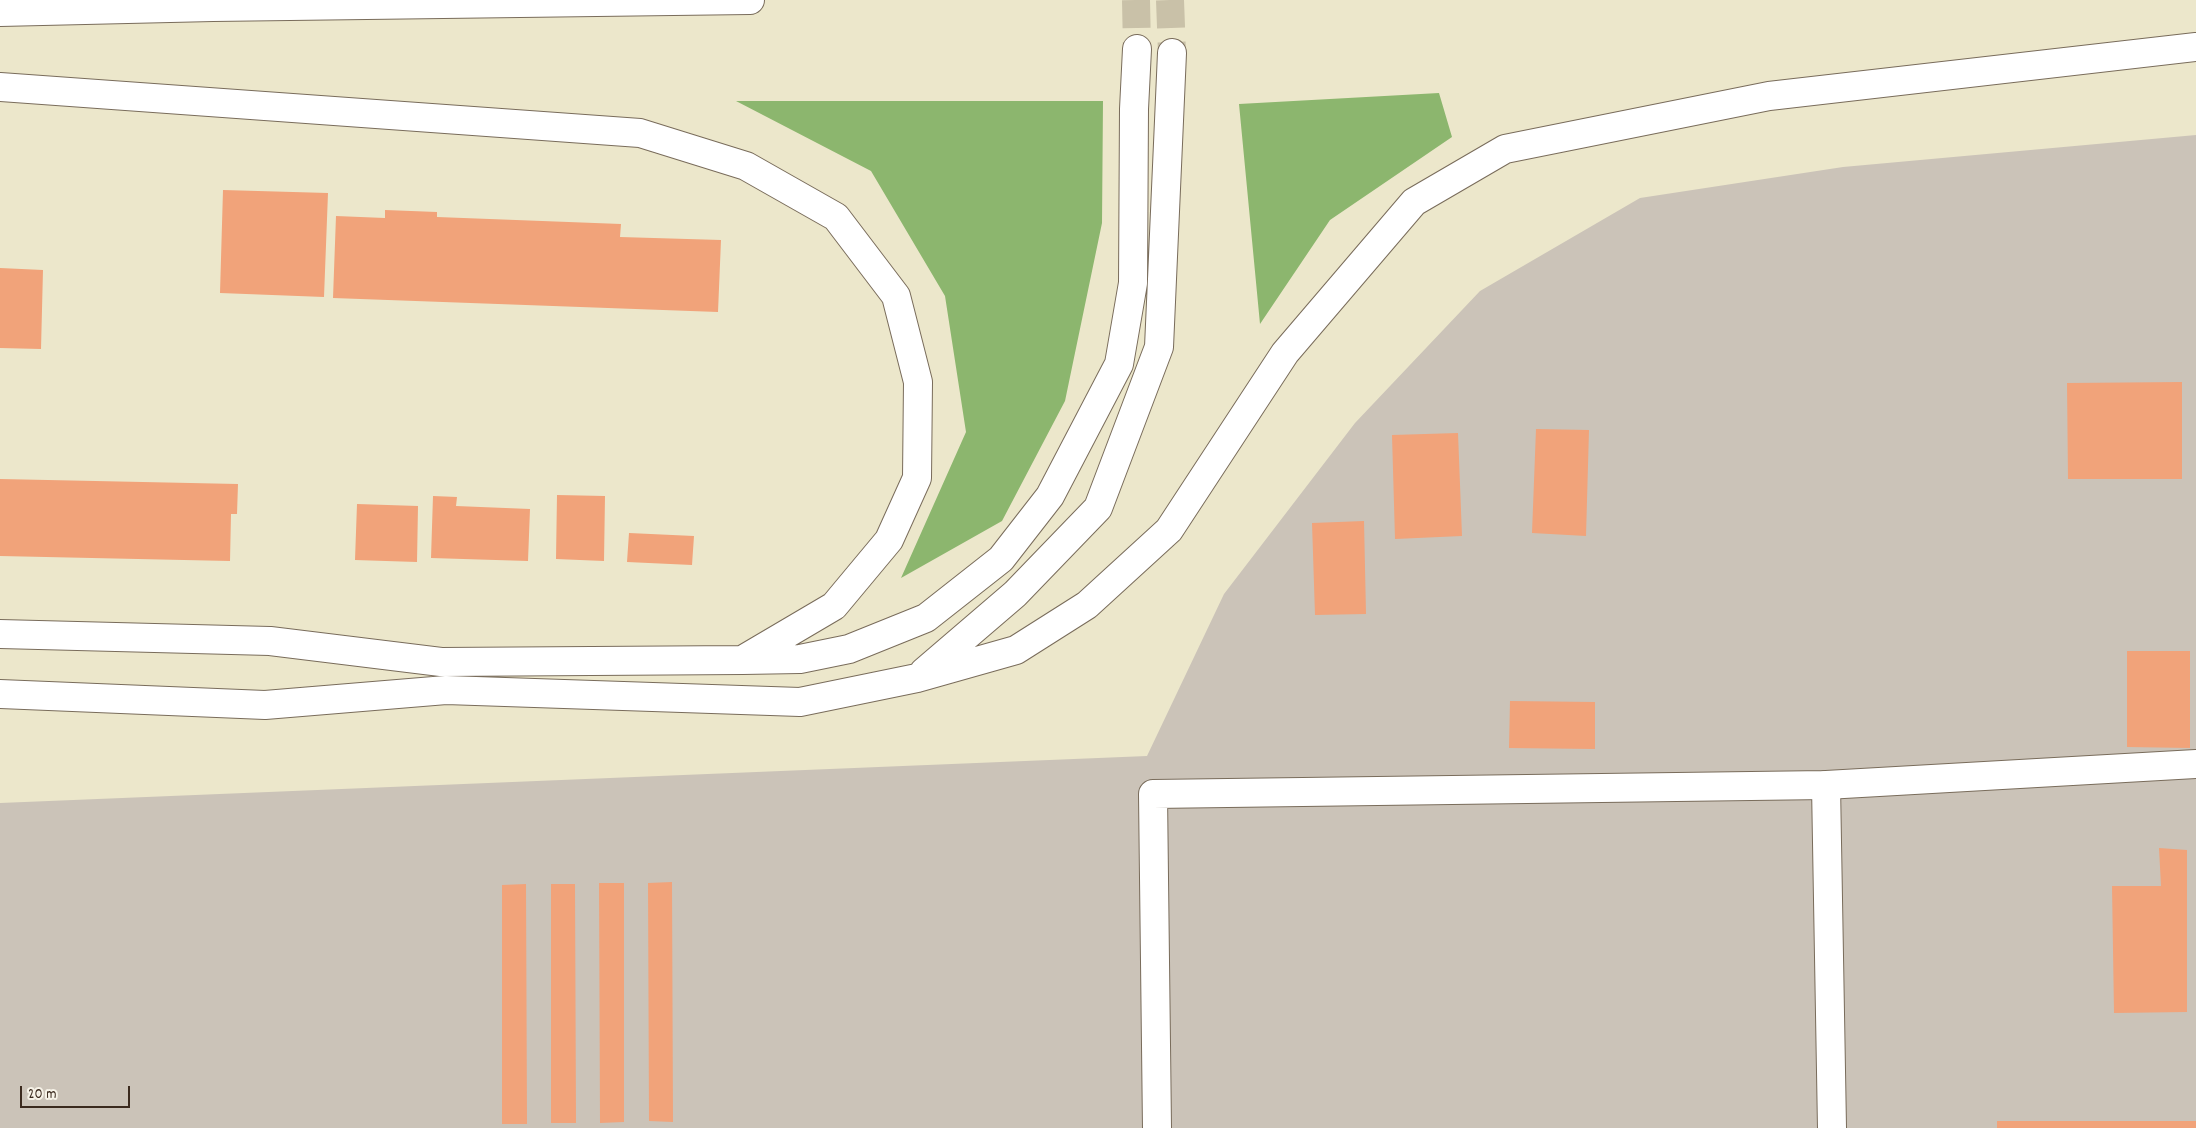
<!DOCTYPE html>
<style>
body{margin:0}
#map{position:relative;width:2196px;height:1128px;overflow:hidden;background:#ece7cb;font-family:Dekko,sans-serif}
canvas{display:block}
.scale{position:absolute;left:20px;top:1086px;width:110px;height:22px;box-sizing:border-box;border:2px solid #3b2a1e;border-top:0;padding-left:6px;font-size:15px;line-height:18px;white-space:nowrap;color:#3b2a1e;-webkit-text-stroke:4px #f7f3e8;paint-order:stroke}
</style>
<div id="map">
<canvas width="2196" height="1128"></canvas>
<div class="scale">20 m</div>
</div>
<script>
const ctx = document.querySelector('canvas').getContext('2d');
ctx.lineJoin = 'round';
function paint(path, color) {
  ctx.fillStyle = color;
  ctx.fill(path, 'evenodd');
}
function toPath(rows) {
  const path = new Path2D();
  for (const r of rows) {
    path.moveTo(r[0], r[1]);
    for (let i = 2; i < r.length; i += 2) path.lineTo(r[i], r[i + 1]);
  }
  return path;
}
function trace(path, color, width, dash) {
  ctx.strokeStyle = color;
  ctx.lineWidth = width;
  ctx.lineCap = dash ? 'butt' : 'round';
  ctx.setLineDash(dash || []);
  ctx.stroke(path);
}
const industrial = toPath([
 [2196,135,2196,1128,0,1128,0,803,1147,756,1224,594,1355,423,1480,291,1640,198,1843,167]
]);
const forest = toPath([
 [1439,93,1452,137,1330,220,1260,324,1239,104],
 [736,101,1103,101,1102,223,1065,401,1002,521,901,578,966,432,945,296,871,171]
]);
const building = toPath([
 [223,190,328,193,324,297,220,293],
 [385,210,437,212,437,217,621,224,620,237,721,240,718,312,333,298,336,216,385,218],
 [0,268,43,270,41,349,0,348],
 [2182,382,2182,479,2068,479,2067,383],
 [1536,429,1589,430,1586,536,1532,533],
 [1458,433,1462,536,1395,539,1392,435],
 [0,479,238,484,237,514,231,514,230,561,0,556],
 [557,495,605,496,604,561,556,559],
 [433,496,457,497,456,506,530,509,528,561,431,558],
 [357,504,418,506,417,562,355,560],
 [1364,521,1366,614,1315,615,1312,523],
 [629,533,694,536,692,565,627,562],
 [2127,651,2190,651,2190,748,2127,747],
 [1510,701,1595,702,1595,749,1509,748],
 [2159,848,2187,850,2187,1012,2114,1013,2112,886,2161,886],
 [672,882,673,1122,649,1121,648,883],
 [599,883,624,883,624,1122,600,1123],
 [526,884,527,1124,502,1124,502,885],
 [551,884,575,884,576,1123,551,1123],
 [1997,1121,2196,1121,2196,1128,1997,1128]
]);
const motorwayTunnel = toPath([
 [1136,0,1137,49],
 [1170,0,1172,53]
]);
const minor = toPath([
 [1826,785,1832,1128]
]);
const tertiary = toPath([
 [1157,1128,1153,794,1826,785,2196,764]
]);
const motorway = toPath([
 [0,12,213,7,750,0],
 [0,87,640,133,746,166,836,217,896,296,918,382,917,478,889,540,834,606,744,659],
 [0,634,270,641,441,662,743,660,800,659,849,649,926,618,1001,559,1050,496,1119,364,1133,283,1134,109,1137,49],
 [924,672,1015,594,1098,508,1159,347,1172,53],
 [0,694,265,705,446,690,800,702,917,678,1016,650,1087,605,1169,530,1285,353,1414,202,1505,149,1769,96,2196,47]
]);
paint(industrial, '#cbc3b8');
paint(forest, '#8cb66e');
paint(building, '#f1a37a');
trace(motorwayTunnel, '#c9c1a8', 28, [28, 14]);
trace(minor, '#796c5b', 30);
trace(tertiary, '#796c5b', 30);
trace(motorway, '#796c5b', 30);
trace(minor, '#fff', 28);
trace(tertiary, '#fff', 28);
trace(motorway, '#fff', 28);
</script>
